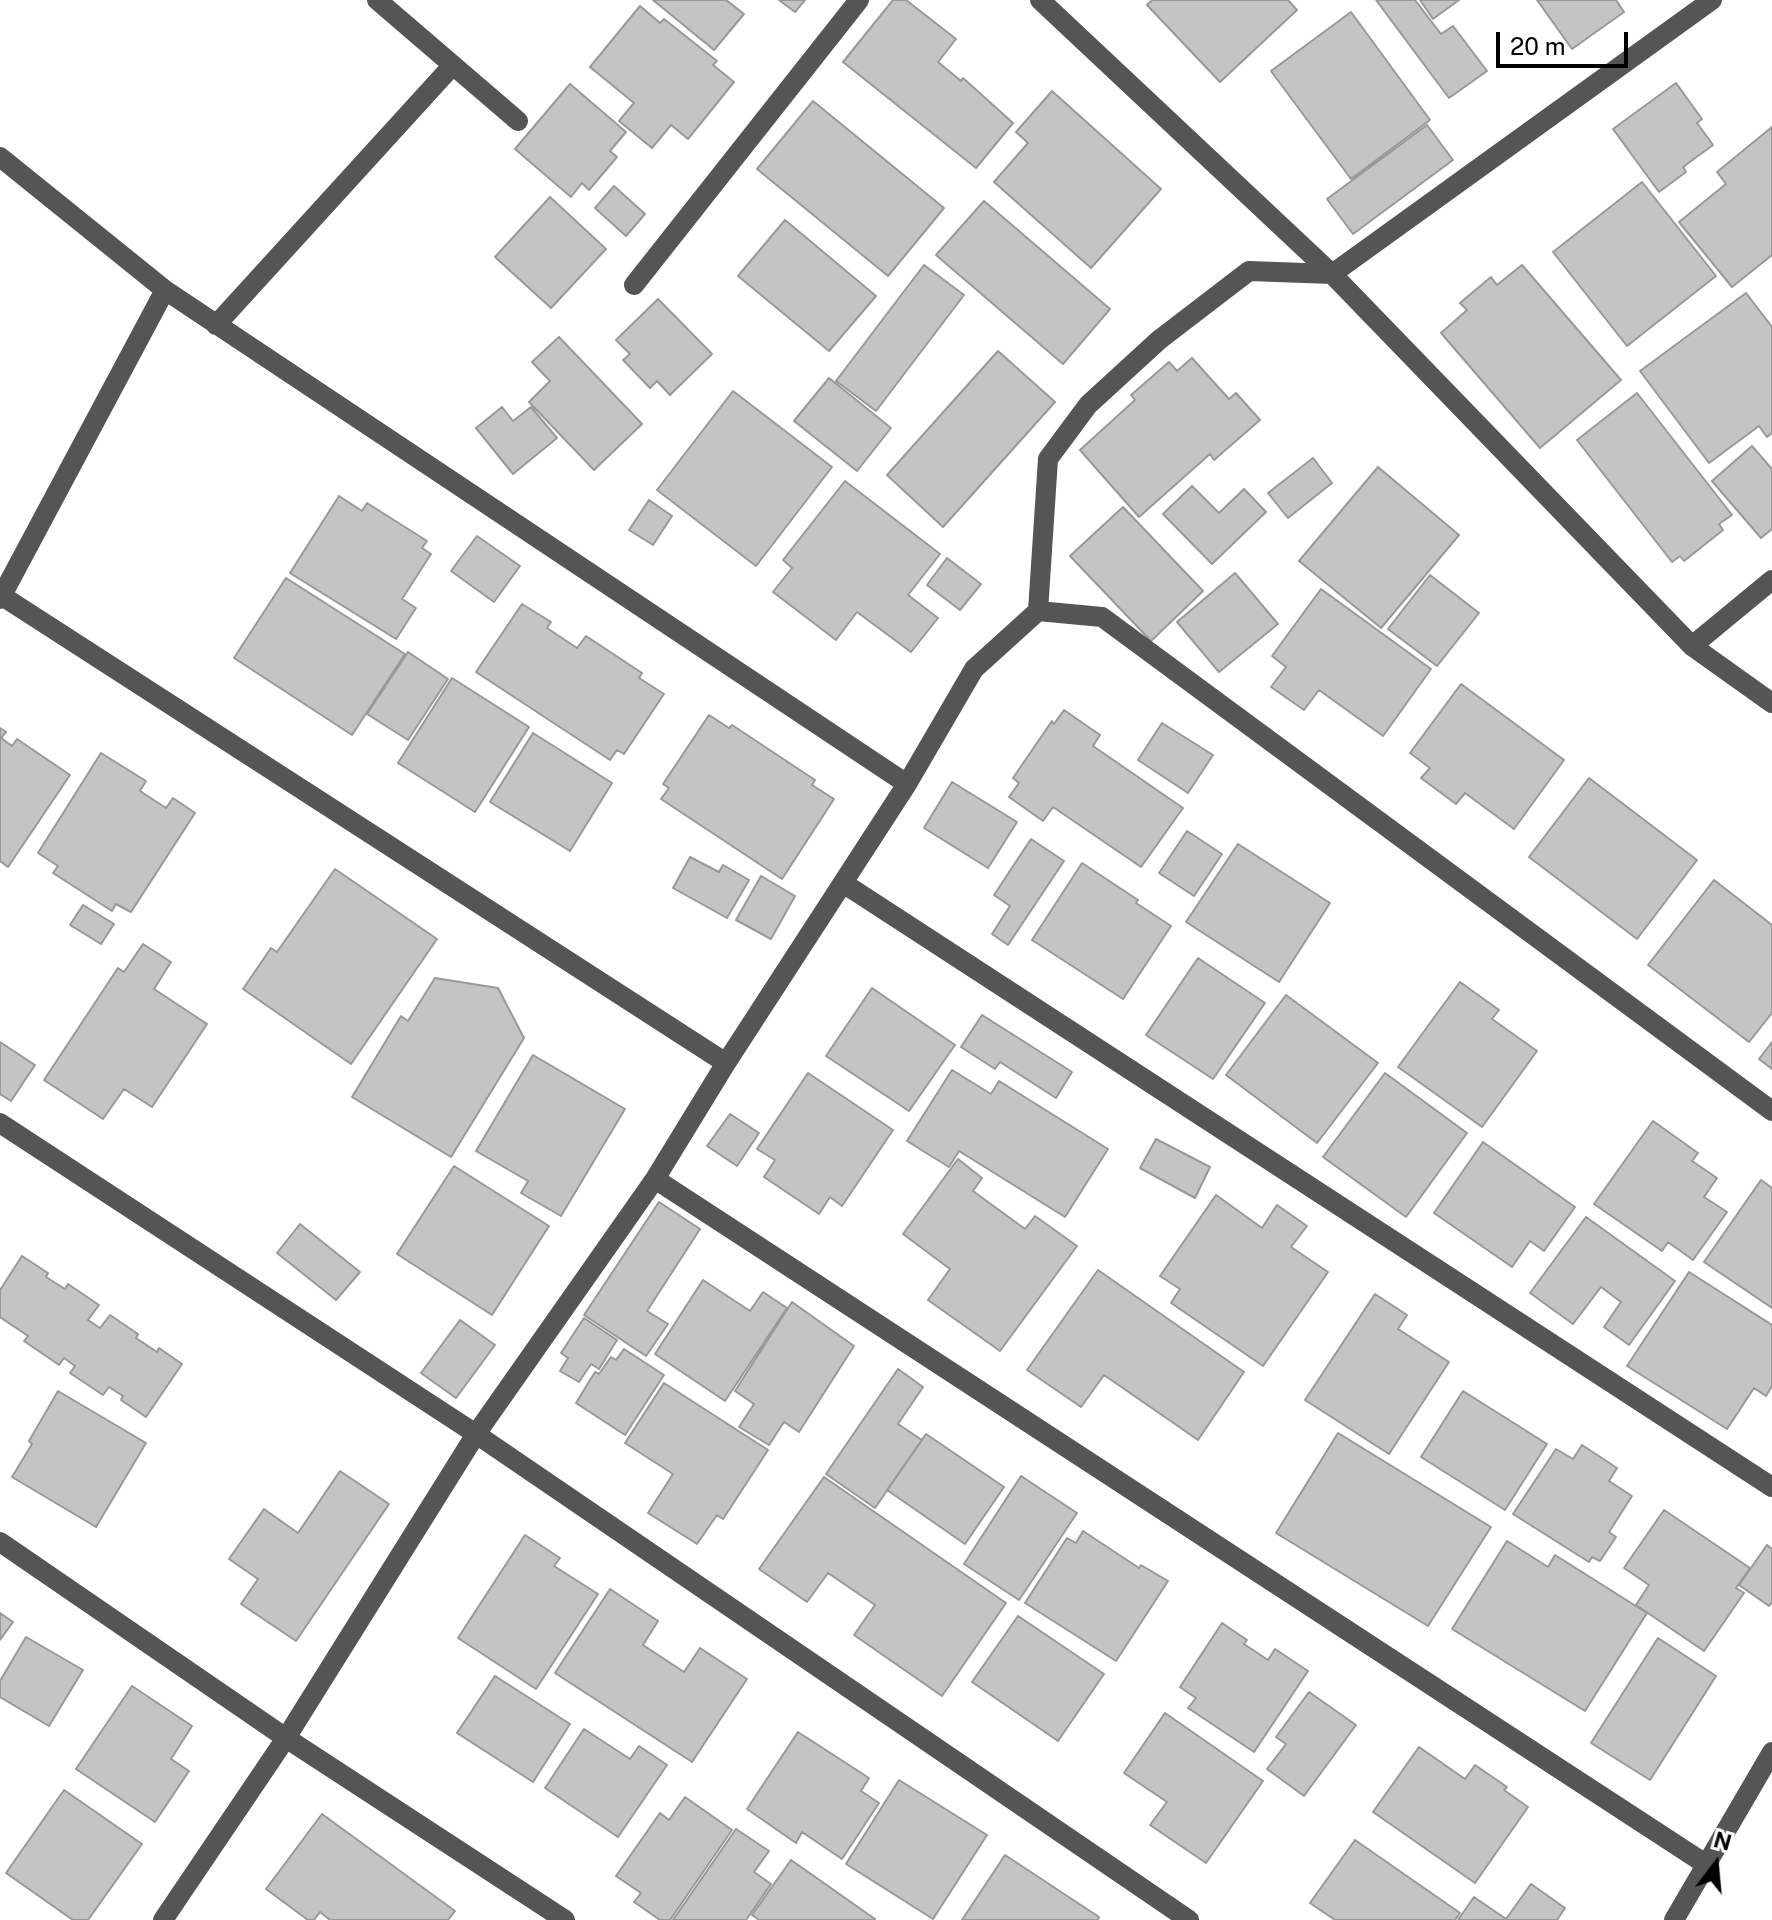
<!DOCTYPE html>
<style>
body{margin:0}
#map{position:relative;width:1772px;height:1920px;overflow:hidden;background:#fff;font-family:"Public Sans",sans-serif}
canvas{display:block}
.north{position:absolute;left:1676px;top:1824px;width:80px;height:80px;-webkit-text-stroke:6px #fff;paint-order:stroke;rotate:16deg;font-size:22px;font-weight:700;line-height:32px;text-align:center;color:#000}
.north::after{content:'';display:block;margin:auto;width:28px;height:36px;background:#000;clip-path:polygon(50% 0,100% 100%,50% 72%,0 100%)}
.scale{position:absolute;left:1496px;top:32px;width:132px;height:36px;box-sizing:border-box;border:4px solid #000;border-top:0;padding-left:10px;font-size:24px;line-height:28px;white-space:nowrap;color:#000;-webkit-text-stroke:6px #fff;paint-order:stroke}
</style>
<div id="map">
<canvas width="1772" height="1920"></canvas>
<div class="north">N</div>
<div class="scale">20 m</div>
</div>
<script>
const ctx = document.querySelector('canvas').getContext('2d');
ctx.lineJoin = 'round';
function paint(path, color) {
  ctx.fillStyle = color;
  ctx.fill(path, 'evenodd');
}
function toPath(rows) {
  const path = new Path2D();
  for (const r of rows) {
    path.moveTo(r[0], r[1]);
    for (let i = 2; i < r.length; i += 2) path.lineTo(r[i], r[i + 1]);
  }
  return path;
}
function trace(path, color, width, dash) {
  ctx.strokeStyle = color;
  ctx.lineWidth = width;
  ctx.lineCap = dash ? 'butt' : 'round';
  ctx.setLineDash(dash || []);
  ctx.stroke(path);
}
const building = toPath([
 [653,0,726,0,744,14,714,50,653,0],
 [779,0,805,0,795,12,779,0],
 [893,0,906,0,956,39,938,62,961,81,963,78,1013,123,976,168,843,62,893,0],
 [1152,0,1288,0,1297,10,1220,82,1147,5,1152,0],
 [1376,0,1415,0,1441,34,1453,26,1487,71,1449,98,1376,0],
 [1420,0,1459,0,1433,19,1420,0],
 [1537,0,1616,0,1624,12,1572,49,1537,0],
 [640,6,660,23,664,19,717,61,713,65,734,82,688,139,671,125,652,148,619,121,634,103,590,67,640,6],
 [1351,12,1430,120,1351,179,1271,71,1351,12],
 [1676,83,1702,119,1697,123,1713,145,1683,167,1686,172,1659,192,1613,129,1676,83],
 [570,84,626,132,610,151,617,157,589,190,582,183,571,197,515,149,570,84],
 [1052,91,1161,189,1091,268,994,182,1028,143,1016,132,1052,91],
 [813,101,944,208,888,276,757,169,813,101],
 [1427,125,1453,160,1353,234,1327,199,1427,125],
 [1772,127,1772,255,1732,287,1679,222,1726,184,1717,172,1772,127],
 [1642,182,1716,276,1627,346,1553,252,1642,182],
 [614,186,645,214,626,236,595,208,614,186],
 [550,197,606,249,551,308,495,257,550,197],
 [984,201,1110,309,1063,364,936,255,984,201],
 [785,220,876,296,829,351,738,276,785,220],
 [924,265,964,295,876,411,836,381,924,265],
 [1522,265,1621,380,1540,448,1441,333,1467,310,1460,303,1491,277,1497,285,1522,265],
 [1746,293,1772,327,1772,433,1767,437,1759,426,1709,463,1640,371,1746,293],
 [658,299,712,354,670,395,657,381,650,388,623,360,630,354,616,340,658,299],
 [559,337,642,424,594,470,529,402,550,381,532,362,559,337],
 [998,351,1055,402,943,527,887,475,998,351],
 [1192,358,1229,399,1236,393,1260,420,1214,460,1210,454,1139,517,1080,450,1135,400,1131,395,1169,362,1177,371,1192,358],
 [829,378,891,428,857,471,794,421,829,378],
 [733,391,832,467,756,566,657,490,733,391],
 [1637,393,1732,515,1719,524,1723,530,1684,561,1680,556,1672,562,1577,440,1637,393],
 [502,407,513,421,531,407,557,438,513,474,476,428,502,407],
 [1752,446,1772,469,1772,529,1761,538,1712,481,1752,446],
 [1313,458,1332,483,1288,518,1268,493,1313,458],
 [1378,467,1459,535,1381,628,1299,561,1378,467],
 [845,481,940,554,908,595,938,618,911,652,857,612,836,640,773,592,792,568,783,560,845,481],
 [1192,486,1219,513,1244,489,1266,512,1212,564,1163,514,1192,486],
 [339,496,362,511,367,503,427,541,422,548,431,554,402,599,416,608,396,639,290,573,339,496],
 [649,500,672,516,653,545,629,530,649,500],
 [1123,507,1203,591,1151,641,1070,556,1123,507],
 [477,536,520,566,494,602,451,571,477,536],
 [947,558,981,584,960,610,927,585,947,558],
 [1235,573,1278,624,1219,672,1177,622,1235,573],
 [1430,575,1479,613,1437,666,1388,629,1430,575],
 [286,578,405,654,352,735,234,658,286,578],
 [1321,589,1431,669,1383,736,1319,690,1304,710,1271,687,1286,667,1272,656,1321,589],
 [522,604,551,622,547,628,577,648,586,636,642,673,639,678,664,694,624,754,617,750,610,760,476,672,522,604],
 [408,652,448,679,408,740,367,714,408,652],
 [452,678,529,727,475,812,398,763,452,678],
 [1461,684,1564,760,1514,829,1465,793,1456,804,1421,778,1430,768,1410,753,1461,684],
 [1064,710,1100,735,1093,746,1183,808,1141,867,1053,807,1043,821,1009,797,1019,783,1013,778,1052,721,1054,724,1064,710],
 [709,715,729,728,732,725,815,780,812,785,834,799,782,879,661,799,669,788,663,784,709,715],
 [1162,723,1213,755,1188,793,1138,760,1162,723],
 [0,728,6,732,1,738,12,746,17,739,70,775,8,867,0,861,0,728],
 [533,733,612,783,570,851,490,802,533,733],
 [101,753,146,781,140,791,166,808,173,798,195,813,131,912,116,904,112,911,53,873,58,866,38,853,101,753],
 [1589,778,1697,860,1637,939,1529,857,1589,778],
 [952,782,1017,822,988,868,924,828,952,782],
 [1187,831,1222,854,1194,896,1159,873,1187,831],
 [1031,839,1064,861,1008,945,992,934,1010,906,994,895,1031,839],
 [1238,844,1330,903,1279,982,1186,922,1238,844],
 [690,857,719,872,723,865,749,880,727,918,673,888,690,857],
 [1082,863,1138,900,1136,903,1171,926,1123,999,1032,940,1082,863],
 [335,869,437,939,351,1064,243,989,271,948,277,952,335,869],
 [761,876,795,896,771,939,736,920,761,876],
 [1714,880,1772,925,1772,1013,1749,1042,1648,965,1714,880],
 [83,905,114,924,101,944,70,925,83,905],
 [143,944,171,962,154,989,207,1024,152,1107,124,1089,103,1119,44,1080,118,968,124,972,143,944],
 [1198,958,1265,1003,1213,1079,1146,1035,1198,958],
 [435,978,498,988,524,1038,451,1157,352,1097,401,1016,408,1021,435,978],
 [1460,982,1499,1010,1492,1019,1537,1051,1482,1127,1398,1067,1460,982],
 [872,988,955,1045,909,1111,826,1056,872,988],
 [1286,995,1378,1063,1317,1143,1226,1075,1286,995],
 [982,1015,1072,1072,1056,1098,1000,1062,995,1069,961,1047,982,1015],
 [0,1042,35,1065,11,1101,0,1094,0,1042],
 [1772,1042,1772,1069,1759,1059,1772,1042],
 [533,1055,625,1109,561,1216,521,1193,528,1181,476,1151,533,1055],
 [952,1070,991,1094,999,1081,1108,1149,1065,1217,959,1151,949,1167,907,1141,952,1070],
 [808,1073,893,1130,842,1206,830,1197,819,1214,764,1177,775,1160,757,1149,808,1073],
 [1385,1073,1467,1133,1406,1217,1323,1157,1385,1073],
 [730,1114,759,1133,737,1166,707,1146,730,1114],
 [1653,1121,1698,1153,1692,1161,1717,1178,1704,1197,1727,1212,1693,1260,1668,1242,1662,1251,1594,1204,1653,1121],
 [1156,1139,1210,1167,1195,1198,1140,1168,1156,1139],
 [1483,1142,1575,1207,1544,1251,1530,1241,1512,1267,1434,1213,1483,1142],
 [958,1159,982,1178,973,1191,1025,1229,1035,1216,1077,1246,1000,1351,928,1300,950,1269,903,1234,958,1159],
 [454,1166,549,1226,492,1315,397,1254,454,1166],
 [1761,1180,1772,1188,1772,1308,1704,1262,1761,1180],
 [1216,1195,1262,1228,1277,1205,1307,1226,1291,1247,1328,1272,1263,1366,1171,1303,1180,1289,1160,1276,1216,1195],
 [659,1202,700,1229,647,1311,668,1324,646,1356,584,1315,659,1202],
 [1586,1217,1675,1281,1629,1345,1604,1327,1621,1302,1601,1287,1573,1324,1530,1293,1586,1217],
 [300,1224,360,1272,336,1300,277,1253,300,1224],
 [22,1256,48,1273,46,1277,65,1289,68,1284,99,1305,88,1320,100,1328,110,1315,138,1334,136,1338,157,1352,159,1348,182,1364,146,1417,121,1400,123,1396,109,1387,103,1395,70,1373,75,1366,64,1358,59,1365,24,1341,28,1336,0,1317,0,1290,22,1256],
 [1098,1270,1244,1372,1198,1440,1104,1375,1081,1407,1027,1370,1098,1270],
 [1689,1272,1772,1325,1772,1386,1766,1396,1754,1388,1727,1429,1627,1366,1689,1272],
 [703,1280,750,1311,763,1292,787,1308,725,1401,655,1354,703,1280],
 [1375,1294,1407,1315,1398,1329,1449,1362,1389,1454,1305,1400,1375,1294],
 [792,1302,854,1346,799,1432,784,1422,769,1445,739,1427,754,1404,735,1391,792,1302],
 [584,1318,617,1340,599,1369,591,1364,579,1382,560,1371,568,1358,561,1353,584,1318],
 [460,1320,495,1345,456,1398,421,1373,460,1320],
 [624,1349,664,1375,625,1435,576,1403,595,1372,599,1374,611,1357,616,1360,624,1349],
 [898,1369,923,1387,898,1424,922,1440,875,1508,826,1474,898,1369],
 [664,1383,768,1450,723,1519,717,1515,697,1544,648,1513,673,1474,625,1443,664,1383],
 [58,1391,146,1443,96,1527,12,1477,32,1444,29,1441,58,1391],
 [1463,1391,1547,1444,1505,1510,1421,1457,1463,1391],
 [1338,1433,1491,1527,1428,1626,1276,1533,1338,1433],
 [926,1434,1004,1487,965,1544,887,1490,926,1434],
 [1582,1445,1617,1468,1609,1481,1632,1496,1609,1532,1616,1537,1600,1561,1592,1557,1589,1562,1513,1514,1556,1449,1573,1459,1582,1445],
 [340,1471,389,1504,296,1641,241,1604,258,1579,229,1559,264,1509,298,1533,340,1471],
 [1021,1476,1077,1513,1019,1600,964,1564,1021,1476],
 [824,1477,1006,1603,942,1696,854,1635,875,1605,828,1573,807,1602,759,1569,824,1477],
 [1664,1510,1750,1568,1736,1588,1744,1593,1704,1651,1636,1605,1649,1585,1624,1568,1664,1510],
 [1083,1531,1139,1568,1141,1565,1168,1581,1116,1661,1025,1603,1067,1538,1076,1543,1083,1531],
 [525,1535,560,1558,554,1566,598,1594,536,1689,458,1638,525,1535],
 [1507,1541,1548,1567,1555,1555,1647,1613,1585,1711,1452,1629,1507,1541],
 [1767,1545,1772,1549,1772,1602,1769,1606,1739,1585,1767,1545],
 [610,1589,658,1621,643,1645,684,1672,700,1648,747,1679,692,1762,555,1673,610,1589],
 [0,1613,13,1622,0,1640,0,1613],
 [1018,1616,1104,1674,1058,1741,972,1682,1018,1616],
 [1222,1623,1247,1640,1244,1644,1268,1660,1275,1649,1308,1671,1254,1752,1188,1708,1196,1698,1180,1687,1222,1623],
 [26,1637,83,1670,49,1726,0,1697,0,1681,26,1637],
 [1658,1638,1716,1676,1650,1780,1591,1743,1658,1638],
 [495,1676,570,1724,533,1782,457,1733,495,1676],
 [132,1686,192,1726,171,1759,189,1771,155,1822,76,1769,132,1686],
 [1309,1692,1356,1725,1304,1796,1267,1769,1286,1744,1276,1737,1309,1692],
 [1165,1713,1263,1781,1206,1863,1150,1825,1167,1802,1124,1773,1165,1713],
 [584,1729,630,1759,639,1746,667,1765,618,1837,545,1788,584,1729],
 [798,1732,869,1778,861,1791,879,1803,842,1859,802,1832,796,1843,747,1809,798,1732],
 [1419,1747,1465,1779,1475,1765,1507,1787,1504,1790,1528,1807,1475,1883,1373,1812,1419,1747],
 [899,1780,987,1835,933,1919,846,1864,899,1780],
 [64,1790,142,1844,88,1920,73,1920,6,1873,64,1790],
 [685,1797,732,1830,670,1920,660,1920,634,1902,641,1893,616,1876,660,1813,669,1820,685,1797],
 [322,1814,455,1911,448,1920,330,1920,320,1912,314,1920,308,1920,266,1889,322,1814],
 [736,1829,769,1851,754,1872,771,1884,746,1920,673,1920,736,1829],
 [1355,1840,1460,1913,1455,1920,1335,1920,1310,1903,1355,1840],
 [1005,1855,1099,1917,1098,1920,962,1920,1005,1855],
 [791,1860,875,1919,875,1920,759,1920,752,1915,791,1860],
 [1531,1884,1565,1908,1557,1920,1458,1920,1474,1897,1506,1919,1531,1884]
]);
const minor = toPath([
 [377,0,518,121],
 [1040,0,1332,274,1692,646,1772,703],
 [0,157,165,290,907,784],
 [634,285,859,0],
 [216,325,453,65],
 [2,596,726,1063],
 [0,599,165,290],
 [1038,611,1048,459,1088,405,1159,340,1249,271,1332,274,1712,0],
 [1692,646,1772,580],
 [843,883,1772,1487],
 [0,1123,476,1434,1189,1920],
 [655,1179,1707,1865],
 [0,1542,286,1738,565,1920],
 [163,1920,286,1738,476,1434,655,1179,726,1063,907,784,974,669,1038,611,1102,617,1772,1111],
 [1674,1920,1772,1752]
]);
paint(building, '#c4c4c4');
trace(building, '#999', 2);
trace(minor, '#555', 20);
</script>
